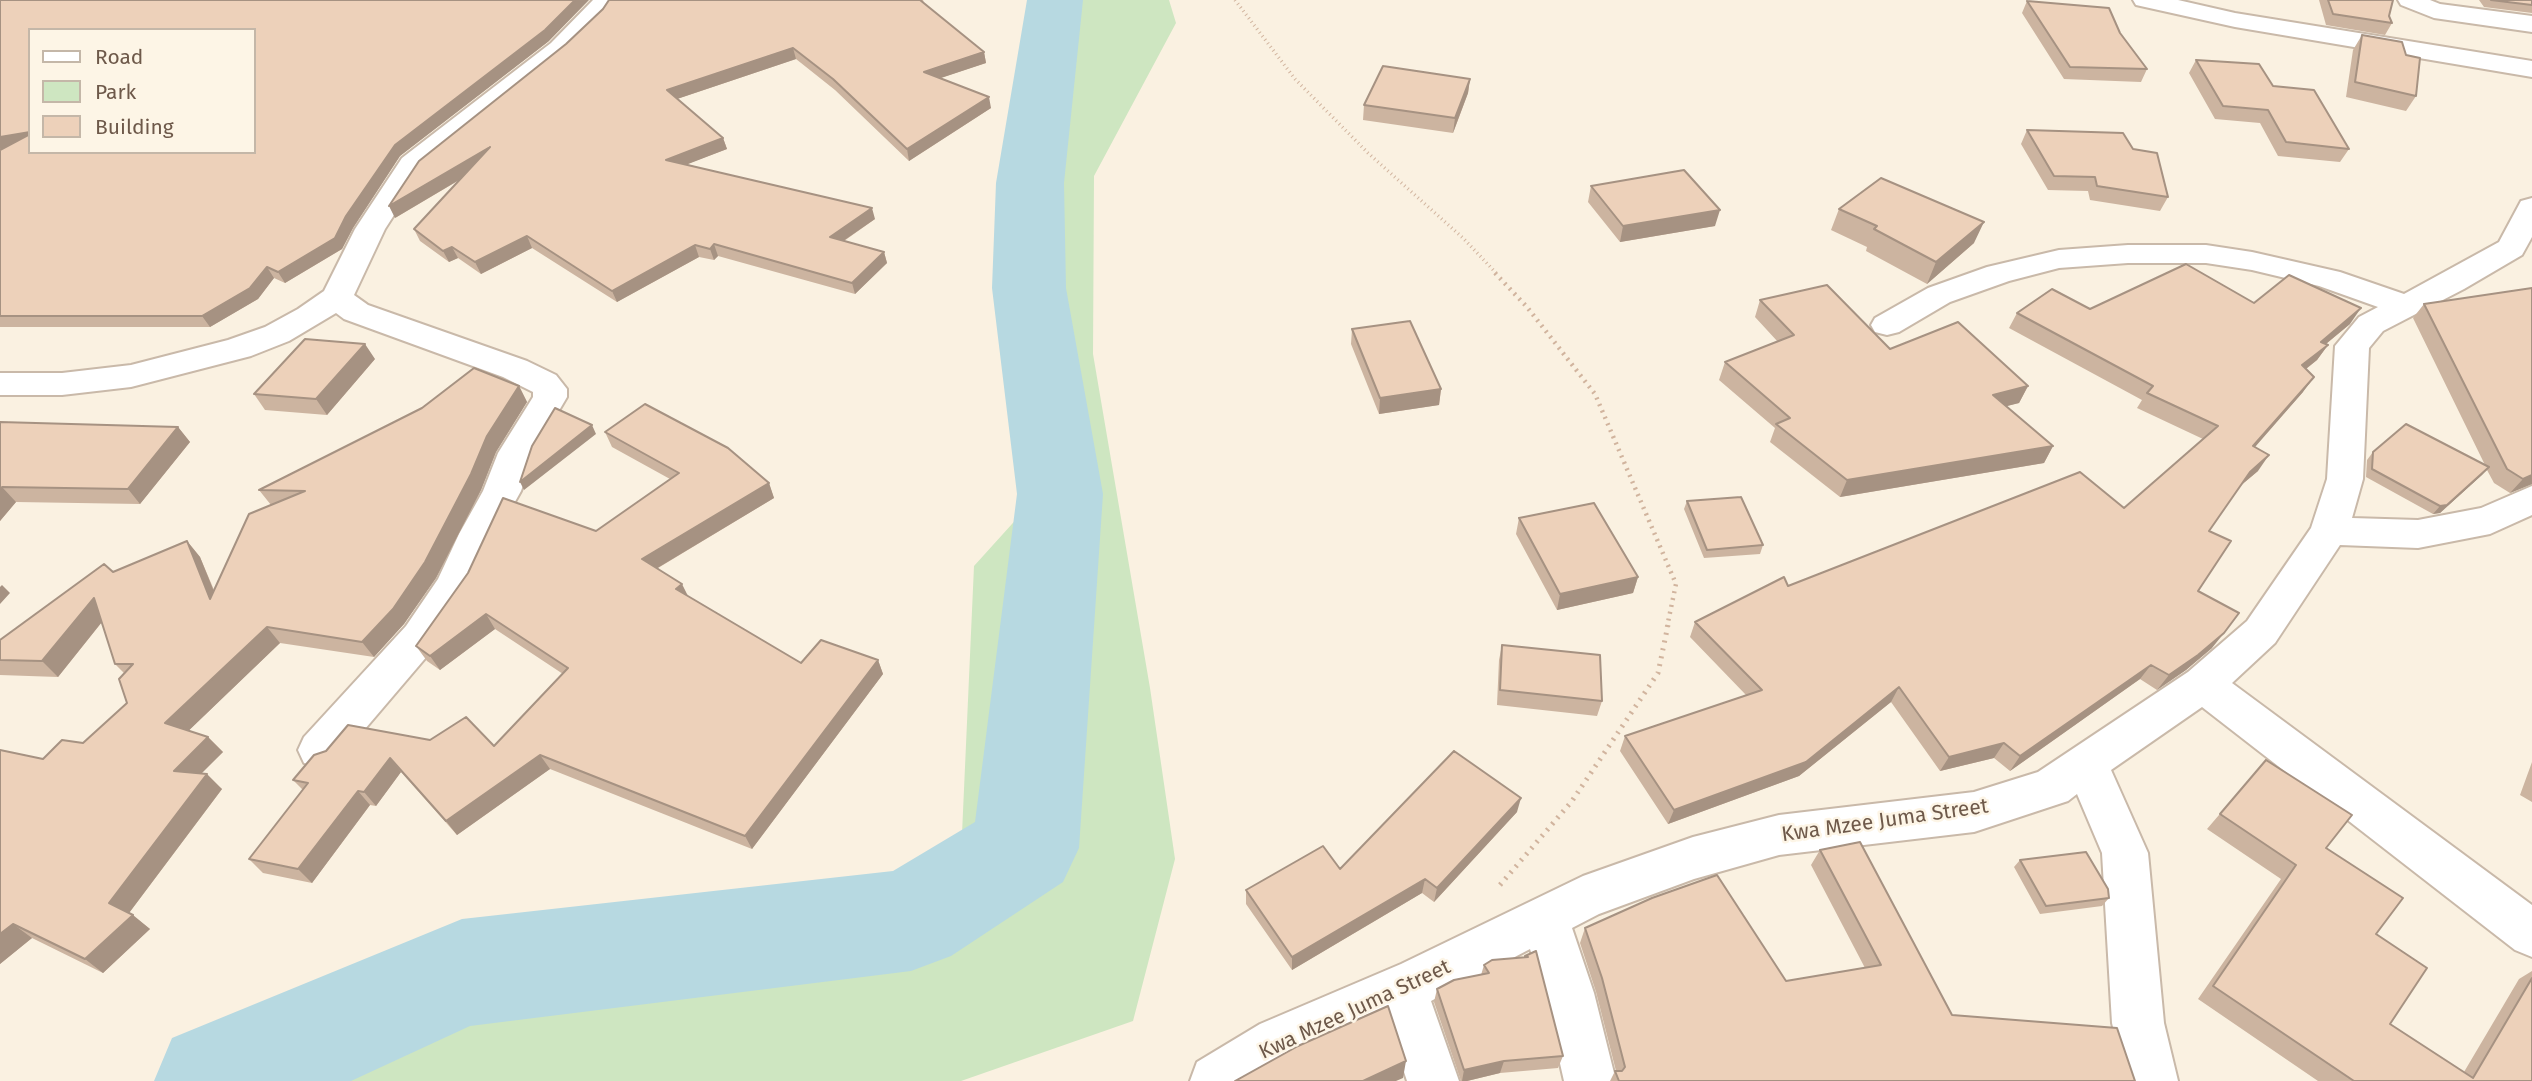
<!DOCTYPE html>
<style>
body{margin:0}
#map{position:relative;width:2532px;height:1081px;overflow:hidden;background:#faf1e1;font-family:"Fira Sans",sans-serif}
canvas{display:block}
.legend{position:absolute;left:28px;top:28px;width:228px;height:126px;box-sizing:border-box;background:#fdf5e6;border:2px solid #c4b7a8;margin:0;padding:9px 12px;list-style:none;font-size:21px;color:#6e594a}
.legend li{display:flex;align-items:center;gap:14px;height:35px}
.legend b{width:35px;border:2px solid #c4b7a8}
</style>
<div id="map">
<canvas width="2532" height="1081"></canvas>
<ul class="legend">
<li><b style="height:9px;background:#fff"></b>Road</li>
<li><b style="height:19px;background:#cee6c1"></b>Park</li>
<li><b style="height:19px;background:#edd1ba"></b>Building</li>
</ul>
</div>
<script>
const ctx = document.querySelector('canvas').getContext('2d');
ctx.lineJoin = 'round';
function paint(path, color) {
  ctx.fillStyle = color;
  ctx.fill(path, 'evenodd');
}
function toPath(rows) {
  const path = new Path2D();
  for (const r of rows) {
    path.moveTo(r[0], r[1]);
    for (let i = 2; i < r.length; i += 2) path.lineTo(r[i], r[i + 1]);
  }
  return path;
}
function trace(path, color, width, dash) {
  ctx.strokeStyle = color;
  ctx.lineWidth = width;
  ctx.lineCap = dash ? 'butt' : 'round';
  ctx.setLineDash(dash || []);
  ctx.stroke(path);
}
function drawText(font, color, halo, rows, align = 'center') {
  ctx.font = font + ' "Fira Sans",sans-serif';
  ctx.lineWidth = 5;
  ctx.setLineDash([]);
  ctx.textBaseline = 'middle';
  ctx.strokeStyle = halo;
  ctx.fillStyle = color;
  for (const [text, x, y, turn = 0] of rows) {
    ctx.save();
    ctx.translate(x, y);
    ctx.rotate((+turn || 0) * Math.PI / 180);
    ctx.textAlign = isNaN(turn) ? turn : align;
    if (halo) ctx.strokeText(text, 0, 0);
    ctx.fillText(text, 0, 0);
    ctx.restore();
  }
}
const green = toPath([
 [1050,0,1169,0,1176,23,1094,176,1093,354,1150,688,1175,859,1133,1021,961,1081,245,1081,411,985,958,923,974,566,1059,472,1024,192,1060,49,1044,10]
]);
const river = toPath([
 [1027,0,1083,0,1064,183,1066,288,1103,494,1079,848,1063,882,951,956,911,971,470,1026,351,1081,154,1081,172,1038,462,919,893,871,975,822,1017,494,992,288,996,183,1027,0]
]);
const pathFar2 = toPath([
 [1235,0,1295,79,1368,153,1464,239,1497,274]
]);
const pathFar1 = toPath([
 [1495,273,1527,307,1595,394,1676,584,1667,627]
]);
const path = toPath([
 [1500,885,1572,801,1658,673,1668,625]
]);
const street = toPath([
 [593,0,617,0,605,18,569,53,423,170,385,229,354,295,368,305,527,361,556,375,567,389,567,397,534,453,521,491,497,534,475,586,434,648,336,763,320,768,304,763,298,750,304,737,406,626,438,579,459,534,483,491,498,453,533,397,533,392,503,377,344,319,336,313,289,341,251,356,131,387,62,395,0,395,0,373,62,373,131,365,228,340,265,327,298,309,324,291,355,229,402,158,551,43,593,0],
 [2133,0,2178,0,2235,13,2532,61,2532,77,2235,27,2136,5,2133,0],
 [2398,0,2430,0,2440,4,2532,16,2532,32,2434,18,2401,5,2398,0],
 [2532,198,2532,237,2522,255,2464,289,2383,331,2369,348,2363,479,2352,518,2418,520,2481,508,2532,486,2532,515,2490,534,2418,548,2340,545,2275,643,2232,683,2532,905,2532,957,2515,950,2202,707,2111,770,2148,853,2164,1023,2178,1081,2126,1081,2112,1023,2102,853,2077,794,2068,801,1974,832,1779,855,1694,879,1599,914,1572,928,1594,993,1616,1081,1564,1081,1544,993,1530,949,1431,1001,1459,1081,1407,1081,1387,1020,1296,1060,1263,1081,1190,1081,1197,1062,1260,1024,1401,964,1583,876,1693,837,1779,815,1974,792,2038,772,2188,672,2247,621,2311,528,2327,479,2335,346,2359,317,2378,307,2319,286,2252,270,2206,263,2128,263,2059,268,2009,281,1950,302,1899,332,1887,335,1875,332,1871,325,1875,318,1928,288,1987,267,2059,250,2128,245,2206,245,2252,252,2340,272,2404,294,2499,242,2521,201,2532,198]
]);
const wall = toPath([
 [609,0,923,0,924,3,984,52,986,63,940,78,991,108,909,161,835,90,796,59,677,99,723,138,727,149,687,164,875,219,844,241,884,252,887,263,855,294,718,256,714,260,699,257,617,302,532,248,481,274,458,258,449,262,420,241,414,229,461,179,395,218,566,44,603,9],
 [2319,0,2393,0,2389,16,2392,23,2385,35,2326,25],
 [2479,0,2532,0,2532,13,2484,7],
 [2027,1,2120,33,2147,69,2141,82,2064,79,2022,13],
 [2362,35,2416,96,2406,111,2346,97,2353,50],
 [549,41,400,156,353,228,342,249,285,283,274,278,258,299,210,327,0,327,0,150],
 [2196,60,2273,86,2349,149,2340,162,2278,156,2260,123,2215,119,2189,73],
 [1470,79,1468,93,1453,133,1363,120,1364,105],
 [2027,130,2133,149,2168,197,2160,211,2090,200,2088,191,2048,190,2021,144],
 [1591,186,1715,226,1620,242,1588,202],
 [1839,209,1974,243,1927,284,1866,251,1867,247,1831,230],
 [2532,288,2532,484,2510,493,2494,483,2487,470,2440,513,2433,514,2366,477,2367,460,2373,452,2485,465,2413,318,2424,304],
 [1760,300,1890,349,2028,386,2019,403,2006,406,2053,446,2044,463,1840,497,1770,442,1775,428,1719,380,1725,362,1778,342,1755,317],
 [2254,303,2350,324,2326,344,2328,345,2317,360,2306,369,2303,392,2254,447,2258,471,2240,486,2209,531,2198,591,2212,648,2186,670,2157,690,2140,679,2010,771,1994,758,1940,771,1891,702,1799,776,1668,824,1620,751,1625,736,1746,695,1690,637,1695,622,1788,586,2124,508,2203,439,2137,408,2142,400,2009,328,2017,313],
 [1352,329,1441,389,1439,405,1379,414,1351,344],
 [375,359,327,415,265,410,254,394],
 [519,386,527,402,496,452,481,490,436,578,404,624,374,657,280,643,188,731,208,737,223,752,201,773,222,789,129,913,150,929,103,973,32,938,0,964,0,750,43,759,83,743,127,703,124,673,115,664,102,622,58,677,0,675,0,640,113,572,187,541,200,557,214,590,271,505,259,490],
 [0,422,178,427,190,442,140,504,16,502,0,521],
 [605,432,769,483,774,498,658,568,688,597,801,663,878,660,883,674,752,849,550,769,457,835,401,772,376,806,370,805,312,883,263,873,249,859,303,790,293,780,430,740,494,746,563,674,495,629,440,670,427,661,416,646,596,531,670,479,612,447],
 [1687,501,1763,545,1760,554,1704,558,1684,509],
 [1519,518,1638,577,1633,593,1557,610,1516,534],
 [1502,645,1602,701,1597,716,1497,705,1499,660],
 [2266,760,2326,848,2376,934,2390,1024,2464,1072,2519,979,2532,971,2532,1081,2318,1081,2198,999,2281,879,2207,829],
 [2532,762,2532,802,2520,795],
 [1517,812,1434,902,1422,893,1292,970,1246,904,1246,890,1340,869],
 [1820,850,1952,1015,2135,1081,1610,1081,1615,1071,1616,1071,1596,992,1580,943,1585,928,1786,981,1865,968,1811,865],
 [2020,860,2109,898,2102,906,2040,914,2014,867],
 [1536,951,1563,1056,1558,1068,1500,1073,1467,1081,1461,1081,1434,1002,1437,989,1481,975,1484,965,1525,957,1525,956]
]);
const shadedWall = toPath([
 [575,0,589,0,549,41,400,156,353,228,342,249,285,283,278,272,346,216,395,145],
 [793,48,796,59,671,101,667,90],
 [984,52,986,63,926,83,924,72],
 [1470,79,1468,93,1453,133,1455,118],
 [989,97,991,108,909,161,907,149],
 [30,132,30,144,0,149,0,137],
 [723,138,727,149,670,171,666,160],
 [490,147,496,158,395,218,389,206],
 [872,208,875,219,833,248,830,237],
 [1720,210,1715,226,1620,242,1623,226],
 [1984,222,1974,243,1927,284,1936,262],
 [527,236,532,248,481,274,475,262],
 [714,244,718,256,714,260,710,249],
 [695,245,699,257,617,302,612,291],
 [452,247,458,258,449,262,443,251],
 [884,252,887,263,855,294,852,283],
 [267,267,274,278,258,299,210,327,202,316],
 [2361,308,2350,324,2310,357,2321,342],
 [365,344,375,359,327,415,316,399],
 [2328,345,2317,360,2292,380,2302,365],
 [2314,377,2303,392,2242,462,2253,446],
 [519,386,527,402,496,452,481,490,436,578,404,624,374,657,362,642,487,436],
 [2028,386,2019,403,1984,412,1993,395],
 [1441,389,1439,405,1379,414,1380,398],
 [592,425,596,434,524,490,520,482],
 [178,427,190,442,140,504,128,489],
 [2053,446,2044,463,1840,497,1847,480],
 [2269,455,2258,471,2239,487,2250,472],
 [2489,467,2482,475,2440,513,2433,514,2440,506],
 [2532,475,2532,484,2510,493,2523,479],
 [769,483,774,498,649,573,642,559],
 [2,487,16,502,0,521,0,490],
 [187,541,200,557,223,614,210,599],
 [1638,577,1633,593,1557,610,1560,594],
 [682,584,689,598,676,589],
 [2,585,10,593,0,604,0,587],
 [94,598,109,613,58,677,42,661],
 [486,614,495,629,440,670,430,656],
 [267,627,280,643,180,739,165,723],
 [2224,633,2212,648,2186,670,2157,690,2169,675],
 [878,660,883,674,752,849,745,836],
 [2151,665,2140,679,2010,771,2020,756],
 [1899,687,1891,702,1799,776,1668,824,1674,810],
 [208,737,223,752,189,786,174,771],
 [2004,743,1994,758,1940,771,1949,757],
 [540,755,550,769,457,835,446,821],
 [390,758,401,772,376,806,364,792],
 [207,774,222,789,126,917,109,903],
 [358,791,370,805,312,883,298,869],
 [1521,798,1517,812,1434,902,1437,888],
 [1425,879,1422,893,1292,970,1292,957],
 [133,915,150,929,103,973,85,959],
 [13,924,32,938,0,964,0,934],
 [1406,1061,1403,1078,1396,1081,1363,1081],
 [1504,1061,1500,1073,1467,1081,1462,1081,1464,1070]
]);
const building = toPath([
 [0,0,575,0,545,30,395,145,346,216,335,238,278,272,267,267,250,288,202,316,0,316,0,150,30,134,30,152,254,152,254,30,30,30,30,132,0,137,0,0],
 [609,0,920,0,984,52,924,72,989,97,907,149,833,79,793,48,667,90,723,138,666,160,872,208,830,237,884,252,852,283,714,244,710,249,695,245,612,291,527,236,475,262,452,247,443,251,414,229,490,147,389,206,419,161,566,44,603,9,609,0],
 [2328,0,2393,0,2389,16,2392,23,2333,14,2328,0],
 [2491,0,2532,0,2532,5,2491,0],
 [2027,1,2109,8,2120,33,2147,69,2070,67,2027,1],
 [2362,35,2402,42,2406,55,2420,58,2416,96,2355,82,2362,35],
 [2196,60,2259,64,2273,86,2314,90,2349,149,2286,142,2268,110,2223,106,2196,60],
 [1383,66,1470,79,1455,118,1364,105,1383,66],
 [2027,130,2123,133,2133,149,2157,153,2168,197,2097,186,2095,177,2054,176,2027,130],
 [1684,170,1720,210,1623,226,1591,186,1684,170],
 [1881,178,1984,222,1936,262,1874,229,1877,226,1839,209,1881,178],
 [2186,264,2254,303,2289,275,2361,308,2321,342,2328,345,2302,365,2314,377,2253,446,2269,455,2250,472,2209,531,2231,541,2198,591,2239,613,2224,633,2198,655,2169,675,2151,665,2020,756,2004,743,1949,757,1899,687,1806,762,1674,810,1625,736,1762,690,1695,622,1784,577,1788,586,2080,472,2124,508,2218,426,2147,393,2153,386,2017,313,2052,289,2090,309,2186,264],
 [1827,285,1890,349,1958,322,2028,386,1993,395,2053,446,1847,480,1776,424,1790,418,1725,362,1794,335,1760,300,1827,285],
 [2532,288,2532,475,2523,479,2507,469,2424,304,2532,288],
 [1410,321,1441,389,1380,398,1352,329,1410,321],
 [305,339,365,344,316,399,254,394,305,339],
 [474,368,519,386,487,436,471,474,425,562,393,609,362,642,267,627,165,723,208,737,174,771,207,774,109,903,133,915,85,959,13,924,0,934,0,750,43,759,62,740,83,743,127,703,119,679,133,664,115,664,94,598,42,661,0,660,0,640,104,564,113,572,187,541,210,599,249,514,305,491,259,490,422,408,474,368],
 [645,404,728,448,769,483,642,559,682,584,676,589,801,663,821,640,878,660,745,836,540,755,446,821,390,758,364,792,358,791,298,869,249,859,308,783,293,780,314,755,326,751,348,725,430,740,466,717,494,746,568,668,486,614,430,656,416,646,468,573,503,498,596,531,679,473,605,432,645,404],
 [555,408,592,425,520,482,532,446,555,408],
 [0,422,178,427,128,489,2,487,0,490,0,422],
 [2406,424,2489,467,2447,505,2440,506,2372,469,2373,452,2406,424],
 [1741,497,1763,545,1707,550,1687,501,1741,497],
 [1594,503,1638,577,1560,594,1519,518,1594,503],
 [1502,645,1600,655,1602,701,1500,690,1502,645],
 [1454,751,1521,798,1437,888,1425,879,1292,957,1246,890,1323,846,1340,869,1454,751],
 [2266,760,2352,815,2326,848,2403,898,2376,934,2427,968,2390,1024,2473,1078,2532,978,2532,1081,2354,1081,2213,986,2296,865,2220,814,2266,760],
 [1860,842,1952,1015,2117,1028,2135,1081,1619,1081,1615,1071,1622,1071,1625,1067,1602,978,1585,928,1652,898,1717,875,1786,981,1881,965,1820,850,1860,842],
 [2086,852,2108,889,2109,898,2046,906,2020,860,2086,852],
 [1536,951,1563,1056,1504,1061,1464,1070,1437,989,1454,980,1489,973,1484,965,1492,960,1528,957,1525,956,1536,951],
 [1388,1006,1406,1061,1363,1081,1235,1081,1298,1046,1388,1006]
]);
const streetNames = [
 ["Kwa Mzee Juma Street",1885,821,-8],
 ["Kwa Mzee Juma Street",1355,1010,-25]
];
paint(green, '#cee6c1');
paint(river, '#b7d9e1');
trace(street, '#c9b9a9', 4);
trace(pathFar2, '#d1b49e', 3.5, [1, 3.5]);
trace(pathFar1, '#d1b49e', 4.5, [2, 5]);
trace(path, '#d1b49e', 5, [2, 6]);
paint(street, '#fff');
paint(wall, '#ccb4a0');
paint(shadedWall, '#a69282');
paint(building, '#edd1ba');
trace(building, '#a69282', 2);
drawText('21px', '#6e594a', '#fdf5e6', streetNames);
</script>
